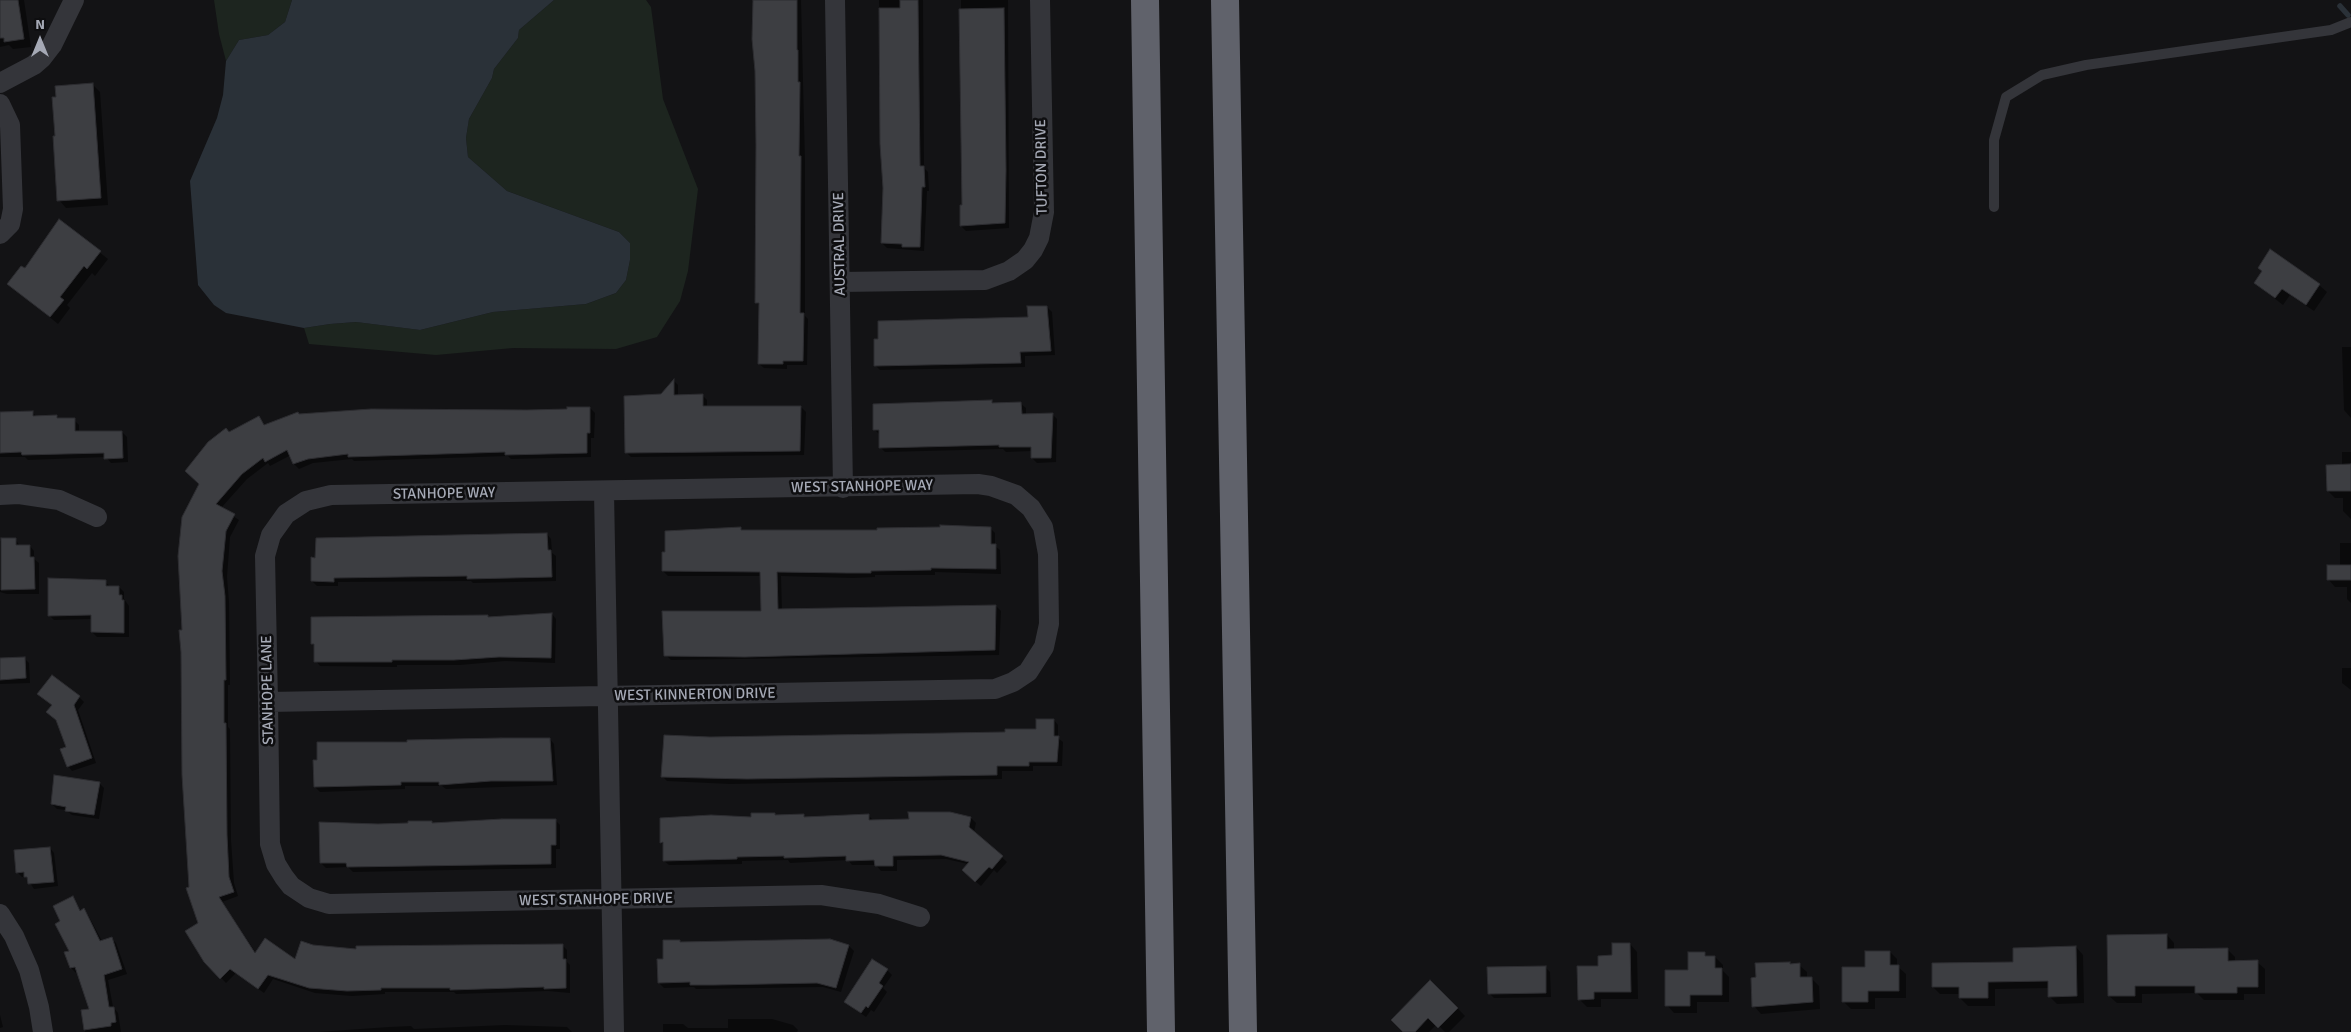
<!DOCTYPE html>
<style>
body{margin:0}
#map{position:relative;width:2351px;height:1032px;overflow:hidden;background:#131315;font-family:Signika,sans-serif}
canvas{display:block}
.north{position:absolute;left:15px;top:15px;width:50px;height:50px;-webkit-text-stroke:4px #0e0e10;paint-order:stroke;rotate:0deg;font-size:14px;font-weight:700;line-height:20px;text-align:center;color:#a5a9b5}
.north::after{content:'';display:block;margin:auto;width:18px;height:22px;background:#a5a9b5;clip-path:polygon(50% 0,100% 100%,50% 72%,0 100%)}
</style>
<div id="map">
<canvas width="2351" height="1032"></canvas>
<div class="north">N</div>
</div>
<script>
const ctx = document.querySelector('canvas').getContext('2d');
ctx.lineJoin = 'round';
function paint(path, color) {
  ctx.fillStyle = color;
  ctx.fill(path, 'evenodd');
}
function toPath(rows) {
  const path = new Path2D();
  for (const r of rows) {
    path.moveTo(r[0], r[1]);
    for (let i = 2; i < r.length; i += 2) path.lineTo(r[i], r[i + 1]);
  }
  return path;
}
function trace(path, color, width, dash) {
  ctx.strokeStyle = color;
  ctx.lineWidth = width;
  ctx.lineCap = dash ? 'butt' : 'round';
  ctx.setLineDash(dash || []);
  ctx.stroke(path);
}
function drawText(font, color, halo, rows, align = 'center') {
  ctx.font = font + ' Signika,sans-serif';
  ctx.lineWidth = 5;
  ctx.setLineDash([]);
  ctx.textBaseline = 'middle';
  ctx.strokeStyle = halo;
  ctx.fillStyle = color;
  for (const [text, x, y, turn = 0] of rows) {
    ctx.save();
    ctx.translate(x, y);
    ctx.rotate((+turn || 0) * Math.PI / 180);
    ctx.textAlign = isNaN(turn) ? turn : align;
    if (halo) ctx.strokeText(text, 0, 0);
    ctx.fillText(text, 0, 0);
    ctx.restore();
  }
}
const green = toPath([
 [214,0,292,0,285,22,268,35,239,40,226,61,219,34],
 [554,0,646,0,651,7,663,99,698,189,688,271,680,301,657,337,616,349,513,348,436,355,309,344,304,328,330,324,356,322,420,330,493,312,586,304,616,293,626,280,630,260,630,243,619,232,507,191,468,157,466,138,469,119,492,78,494,69,518,38,519,30]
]);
const water = toPath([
 [292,0,554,0,519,30,518,38,494,69,492,78,469,119,466,138,468,157,507,191,619,232,630,243,630,260,626,280,616,293,586,304,493,312,420,330,356,322,330,324,304,328,226,313,214,305,198,285,190,181,217,118,223,95,226,61,239,40,268,35,285,22]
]);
const shadow = toPath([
 [0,0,24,0,31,47,13,49,9,45,0,47],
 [755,0,801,0,805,162,805,316,808,319,807,365,787,365,787,369,764,368,759,364,760,306,757,303],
 [879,0,923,0,924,168,928,172,929,191,927,191,924,251,887,248,882,243,884,188],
 [961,0,1008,0,1009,228,966,231,961,226,963,206],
 [92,84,100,92,108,205,66,208,59,200,56,137],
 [60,221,108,259,95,276,92,273,67,305,70,308,58,324,9,284,25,270],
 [2263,271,2319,285,2327,292,2314,311,2290,295,2283,305,2255,283],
 [1047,307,1052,312,1055,355,1025,356,1025,367,880,370,875,365,879,341,1029,319],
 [2342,347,2351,347,2351,418,2344,410],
 [674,381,678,385,678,396,702,395,707,400,707,408,801,407,806,412,804,455,631,457,626,452,661,395],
 [991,401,994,404,1021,404,1026,408,1026,415,1053,415,1057,419,1056,462,1037,463,1032,458,1032,451,1006,452,1003,449,885,452,880,447,880,435,874,429],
 [590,408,595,413,594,438,591,438,591,457,511,459,508,456,354,461,352,459,313,463,299,469,294,464,291,455,270,466,268,463,247,479,221,508,239,520,230,537,227,577,229,602,230,685,228,685,228,727,230,729,231,840,234,883,238,896,222,902,256,953,296,961,313,946,357,950,562,945,567,950,567,962,570,965,570,993,548,991,456,994,454,992,385,992,385,994,352,996,315,993,273,979,264,993,236,973,226,983,205,961,199,923,183,631,230,434,259,418,266,426,300,416],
 [32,412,37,417,57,416,60,420,74,420,79,425,79,432,122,432,127,437,128,462,111,463,106,457,28,460,25,457,0,457,0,413],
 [2342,452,2351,452,2351,519,2343,511,2343,498,2335,498,2328,491,2342,466],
 [958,526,990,528,995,533,995,546,1000,550,1001,574,935,572,935,575,875,575,875,577,853,578,781,576,782,611,996,606,1001,611,999,655,671,660,666,655,762,612,761,576,668,576,663,571,741,529,743,531,879,532,879,529],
 [547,534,551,539,552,553,556,556,556,581,473,583,471,581,338,582,338,586,317,586,312,581],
 [15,539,20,546,30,546,34,551,34,559,39,563,39,594,7,594,0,592,0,541],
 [2340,543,2351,543,2351,603,2347,599,2347,587,2335,587,2328,579,2340,566],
 [105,582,111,587,119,587,124,592,124,599,129,606,129,637,97,637,92,632,92,619,54,620,49,615],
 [552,614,556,619,555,663,505,661,460,665,397,665,397,667,320,666,316,661,315,647,312,643,488,617,490,619],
 [24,658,29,663,30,683,0,684,0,659],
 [2342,668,2351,668,2351,690,2342,683],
 [79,697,84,702,78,710,96,763,72,771,68,766,68,748,58,721,47,712],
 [1054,720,1058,725,1058,738,1063,742,1062,766,1033,766,1033,771,1002,771,1002,779,730,784,667,781,662,776,710,738,1007,733,1037,730],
 [550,739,554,744,557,785,446,789,442,786,405,786,405,789,320,792,315,787,318,743],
 [99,783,104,788,99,819,72,815,66,810,57,809,52,804],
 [774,814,777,817,803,816,805,818,868,815,873,820,971,818,976,823,974,832,1007,862,997,873,994,870,981,886,968,875,968,864,946,859,897,860,897,871,881,871,876,865,852,865,848,860,790,863,788,860,742,861,742,864,669,865,664,861,664,845,661,842],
 [555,820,560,825,560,849,556,849,556,868,353,872,348,867,326,868,321,863,378,825,431,822,434,824],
 [50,848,54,853,58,886,34,889,26,877,22,877,17,872],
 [72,898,81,911,84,910,88,915,102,941,111,938,116,943,127,974,108,980,113,1007,118,1013,121,1032,85,1032,82,1011,90,1010,78,972,76,973,71,968,70,952,62,921],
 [2167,935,2174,943,2174,950,2227,949,2235,957,2235,962,2257,962,2265,969,2265,994,2244,994,2244,1000,2204,1000,2197,993,2142,994,2142,1003,2117,1003,2109,996],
 [681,943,849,946,854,951,841,992,823,987,696,989,694,987,664,988,659,983,665,960],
 [1630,944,1637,952,1638,999,1601,999,1601,1007,1587,1007,1579,999,1600,967],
 [2076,947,2083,955,2084,1003,2057,1004,2049,996,2049,988,1995,989,1995,1006,1968,1006,1960,998,1960,994,1940,994,1933,987],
 [1890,952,1897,959,1897,966,1906,974,1906,998,1875,998,1875,1009,1851,1009,1844,1002,1867,968],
 [1704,954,1707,957,1715,957,1723,965,1723,971,1729,977,1729,1002,1697,1002,1697,1013,1674,1013,1667,1005,1689,971],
 [1790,963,1792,965,1799,965,1807,972,1807,978,1811,978,1819,986,1820,1009,1761,1014,1754,1006],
 [1545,967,1550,972,1551,997,1494,998,1489,993],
 [887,970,892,975,883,988,887,992,874,1012,871,1010,866,1017,845,1002],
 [1431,981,1465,1016,1449,1032,1445,1032,1437,1024,1429,1032,1405,1032],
 [0,1015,3,1027,0,1028],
 [728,1019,772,1019,793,1025,798,1030,797,1032,663,1032,663,1024,683,1024,688,1028,728,1028],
 [505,1025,567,1027,572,1032,318,1032,389,1027,411,1026,414,1029]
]);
const stream = toPath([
 [2340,6,2348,15]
]);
const building = toPath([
 [0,0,18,0,24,39,4,42,4,38,0,38,0,0],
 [753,0,797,0,797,50,798,50,798,82,800,82,799,156,801,156,800,313,804,313,803,361,783,361,783,364,758,364,759,303,755,303,756,145,755,71,752,39,753,0],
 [900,0,918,0,920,166,924,166,925,187,922,187,920,247,902,247,902,244,881,243,883,188,880,144,879,8,900,8,900,0],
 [1004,8,1006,170,1005,223,960,226,960,205,962,205,959,9,1004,8],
 [93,83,101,198,57,201,53,136,55,136,52,97,56,97,55,86,93,83],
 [59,219,101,251,87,269,84,266,60,297,64,300,50,317,7,284,21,266,25,268,59,219],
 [2270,249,2320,284,2306,305,2282,289,2275,298,2254,283,2262,271,2258,268,2270,249],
 [1027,306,1047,306,1051,351,1020,352,1021,363,874,366,874,339,878,339,878,321,1028,317,1027,306],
 [674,379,674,395,703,394,703,406,801,406,800,451,625,453,624,396,661,394,674,379],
 [992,400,992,403,1021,402,1022,414,1053,413,1051,458,1031,458,1031,447,999,447,999,445,879,448,879,430,873,430,873,404,992,400],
 [567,407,590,407,590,433,587,433,587,453,505,455,505,452,348,457,348,454,308,459,293,464,287,450,265,462,263,458,242,474,216,504,235,514,226,531,222,571,225,596,226,680,224,680,224,723,226,723,227,835,229,877,234,892,219,897,255,953,265,938,295,959,301,941,313,945,356,949,356,946,563,944,563,959,566,959,566,988,544,989,544,987,450,990,450,988,381,988,381,990,347,991,309,988,268,975,258,989,230,969,220,979,204,962,185,931,198,923,186,888,189,887,182,775,181,652,179,630,182,630,178,556,182,517,199,484,185,471,208,442,226,428,229,432,259,416,264,425,298,412,299,414,371,409,527,410,567,409,567,407],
 [33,411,33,416,57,415,57,418,75,418,75,431,122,431,123,458,104,459,104,453,22,455,21,452,0,453,0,412,33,411],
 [2351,464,2351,491,2327,491,2326,465,2351,464],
 [940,525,991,527,991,544,996,544,996,569,931,568,931,570,871,571,871,573,847,573,777,572,778,609,996,605,995,650,745,657,664,656,662,611,761,611,760,572,662,571,662,552,665,552,665,531,741,527,741,530,877,530,877,528,940,527,940,525],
 [547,533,548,550,551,550,552,577,467,579,467,576,334,578,334,582,311,581,311,557,315,558,316,538,547,533],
 [1,538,16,538,16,545,30,545,30,557,34,557,35,589,1,590,1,538],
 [2327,565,2351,565,2351,580,2327,580,2327,565],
 [48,578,106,580,106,586,119,586,119,595,122,595,122,600,124,600,124,633,91,632,91,615,48,616,48,578],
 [552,613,551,658,499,657,454,660,392,660,392,662,314,662,314,644,311,644,311,617,488,615,488,617,552,613],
 [25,657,26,678,0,680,0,658,25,657],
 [52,675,80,696,74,705,92,758,67,767,60,749,66,747,56,720,46,712,52,705,37,694,52,675],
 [1036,719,1054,719,1054,736,1059,736,1057,762,1029,762,1029,766,997,766,997,775,747,779,661,777,664,735,710,737,1005,732,1005,729,1036,729,1036,719],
 [501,738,550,738,553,781,491,781,439,785,439,782,401,782,401,785,314,787,313,760,317,760,317,742,407,742,407,740,501,738],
 [54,775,100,782,94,815,65,811,66,807,51,804,54,775],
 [908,812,950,812,971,817,969,827,1003,856,992,869,989,867,975,882,962,870,969,862,941,855,893,856,893,866,875,866,874,860,846,861,846,856,784,858,784,856,737,857,737,859,663,861,663,842,660,843,660,818,711,815,751,817,751,813,775,813,775,815,804,814,804,817,869,814,869,820,909,819,908,812],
 [502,819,556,819,556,845,551,845,551,864,347,867,346,863,320,863,319,822,378,824,408,823,408,821,432,821,432,823,502,819],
 [50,847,54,882,28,884,27,877,24,877,24,872,16,873,14,850,50,847],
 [73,896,80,911,84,908,100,941,112,937,122,969,104,975,109,1007,114,1007,116,1022,111,1023,111,1026,84,1030,81,1010,89,1009,75,967,70,968,64,952,69,951,55,924,60,921,53,906,73,896],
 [2167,934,2167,949,2228,948,2228,961,2258,960,2258,987,2237,987,2237,993,2195,993,2195,986,2135,986,2135,996,2108,996,2107,935,2167,934],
 [830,939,849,945,836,988,817,983,714,985,690,985,690,982,658,983,657,959,663,959,663,940,680,940,680,942,830,939],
 [1612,943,1630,943,1631,992,1594,992,1594,999,1578,1000,1577,966,1598,966,1598,956,1612,955,1612,943],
 [2076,946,2077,996,2048,997,2048,981,1988,982,1988,998,1959,998,1959,987,1932,987,1932,963,2013,962,2013,948,2076,946],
 [1865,951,1890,951,1890,965,1899,965,1899,991,1868,991,1868,1002,1842,1002,1842,967,1865,967,1865,951],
 [1688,952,1705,952,1705,956,1715,956,1715,968,1722,968,1722,995,1690,995,1690,1006,1665,1006,1665,970,1688,970,1688,952],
 [872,959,888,969,879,983,883,986,868,1008,866,1006,861,1013,844,1002,872,959],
 [1790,962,1790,964,1800,963,1800,977,1812,977,1813,1002,1752,1007,1751,978,1756,977,1755,963,1790,962],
 [1546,966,1546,993,1488,994,1487,967,1546,966],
 [1430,980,1458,1008,1438,1028,1428,1018,1415,1032,1403,1032,1391,1020,1430,980]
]);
const service = toPath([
 [1994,207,1994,140,2006,97,2042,75,2086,65,2331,30,2351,22]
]);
const minor = toPath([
 [835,0,843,488],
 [0,83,34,65,42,58,52,45,74,0],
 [0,104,10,125,13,209,10,224,0,234],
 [840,282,985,280,1009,271,1025,260,1033,250,1039,238,1044,212,1040,0],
 [604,492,614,1032],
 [0,495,19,494,59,500,97,517],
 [268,702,995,689,1013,682,1028,672,1044,647,1049,624,1048,554,1043,527,1031,508,1016,495,991,486,978,484,331,495,306,501,286,514,271,535,265,556,268,702,270,844,276,864,284,877,291,886,309,898,329,904,821,895,879,904,920,917],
 [0,914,14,936,29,970,39,1007,43,1032]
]);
const motorway = toPath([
 [1145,0,1161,1032],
 [1225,0,1243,1032]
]);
const streetNames = [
 ["TUFTON DRIVE",1042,167,-91],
 ["AUSTRAL DRIVE",840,244,-91],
 ["WEST STANHOPE WAY",862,487,-1],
 ["STANHOPE WAY",444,494,-1],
 ["STANHOPE LANE",268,690,-91],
 ["WEST KINNERTON DRIVE",695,695,-1],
 ["WEST STANHOPE DRIVE",596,900,-1]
];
paint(green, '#1d251f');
paint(water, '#2a3138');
paint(shadow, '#0007');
trace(stream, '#2a3138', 5.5);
paint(building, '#3d3e42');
trace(building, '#2d2d31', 1);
trace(service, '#34353a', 10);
trace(minor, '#34353a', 20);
trace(motorway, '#60626b', 28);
drawText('15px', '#a5a9b5', '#0e0e10', streetNames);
</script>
